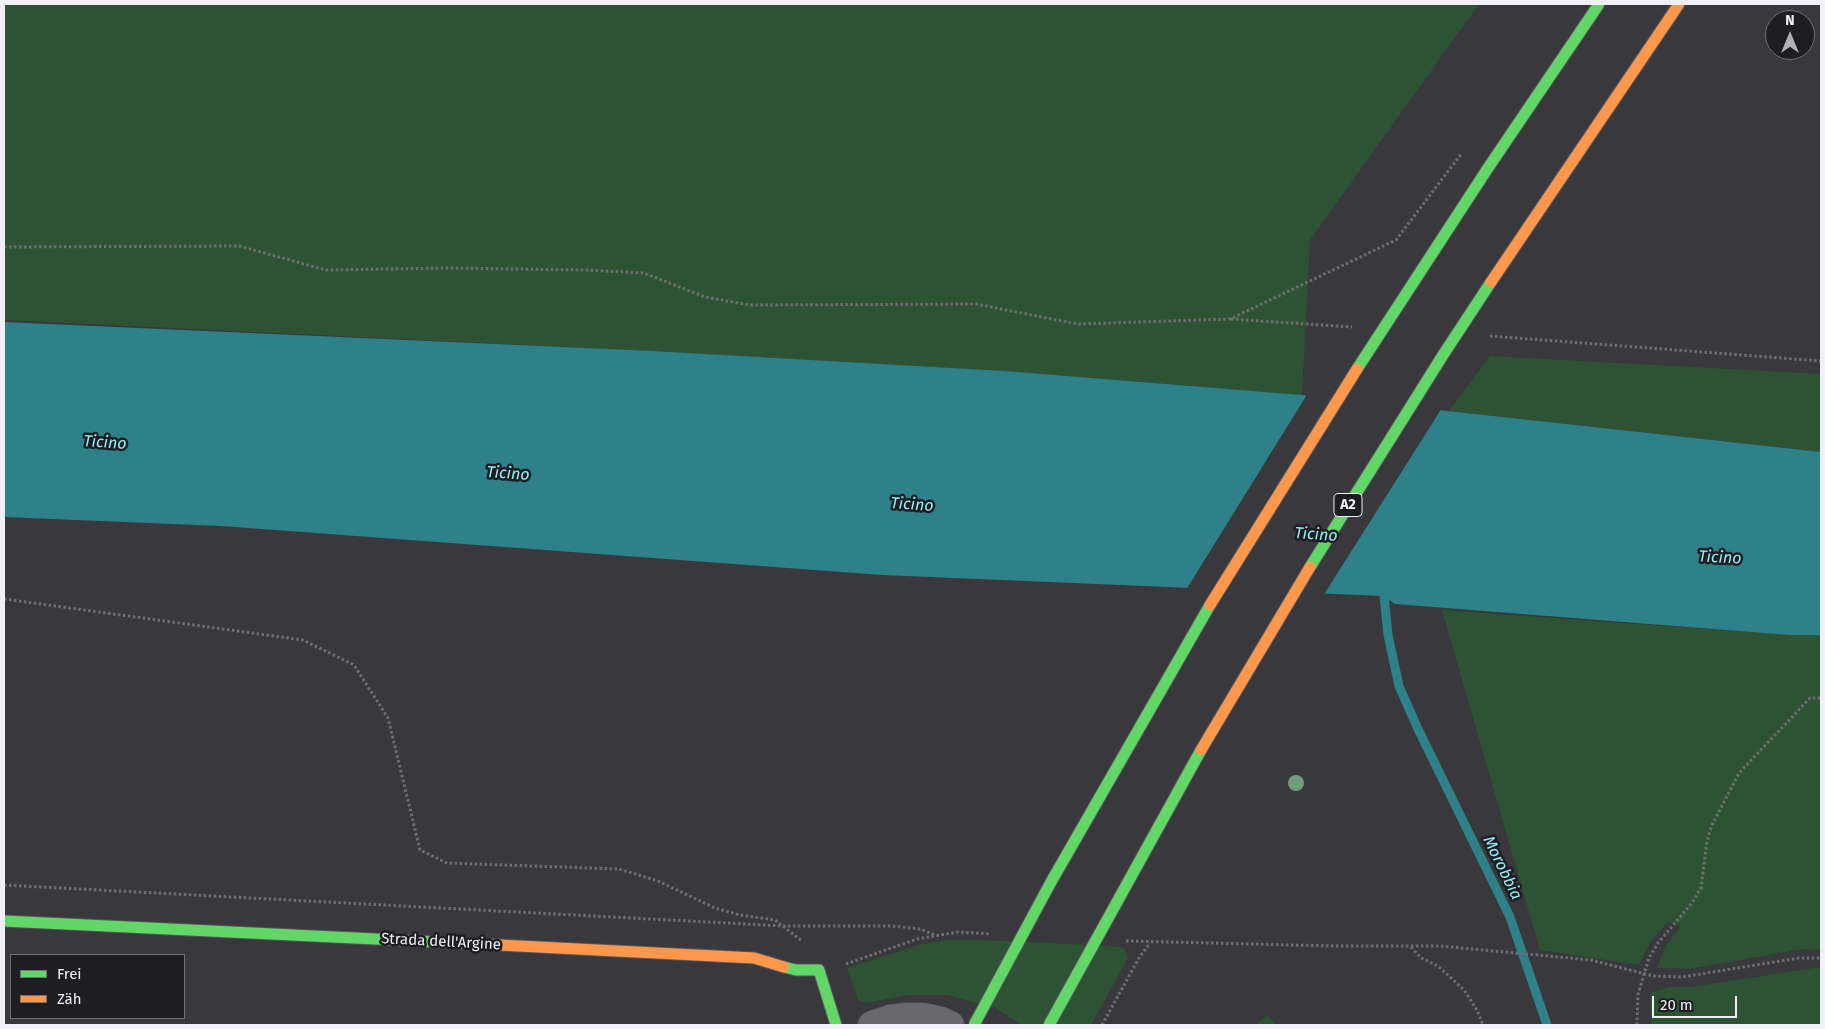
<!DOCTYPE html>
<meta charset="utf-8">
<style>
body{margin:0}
#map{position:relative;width:1825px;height:1029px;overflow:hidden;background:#38383d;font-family:"Fira Sans",sans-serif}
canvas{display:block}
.frame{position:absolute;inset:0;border:5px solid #f1f0f7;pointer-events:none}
.legend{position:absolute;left:10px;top:954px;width:175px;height:65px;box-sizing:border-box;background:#1e1d22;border:1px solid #727177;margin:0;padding:6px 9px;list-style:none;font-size:15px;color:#f1f0f7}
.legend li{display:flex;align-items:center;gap:10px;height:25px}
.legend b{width:25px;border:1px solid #727177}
.north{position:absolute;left:1765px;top:10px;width:50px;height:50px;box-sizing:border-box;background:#1e1d22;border:1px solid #727177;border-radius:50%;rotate:0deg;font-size:14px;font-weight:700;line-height:20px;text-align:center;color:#f1f0f7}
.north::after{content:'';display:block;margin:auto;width:18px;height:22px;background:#b0b0b6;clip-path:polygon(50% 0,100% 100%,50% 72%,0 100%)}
.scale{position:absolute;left:1652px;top:996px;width:85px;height:22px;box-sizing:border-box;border:2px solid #f1f0f7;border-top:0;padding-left:6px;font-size:15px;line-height:18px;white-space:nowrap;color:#f1f0f7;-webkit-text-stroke:4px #1e1d22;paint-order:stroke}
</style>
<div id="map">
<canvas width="1825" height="1029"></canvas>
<div class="frame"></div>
<ul class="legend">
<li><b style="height:6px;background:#63d668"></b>Frei</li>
<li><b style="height:6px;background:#ff974d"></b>Zäh</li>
</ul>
<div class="north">N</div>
<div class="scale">20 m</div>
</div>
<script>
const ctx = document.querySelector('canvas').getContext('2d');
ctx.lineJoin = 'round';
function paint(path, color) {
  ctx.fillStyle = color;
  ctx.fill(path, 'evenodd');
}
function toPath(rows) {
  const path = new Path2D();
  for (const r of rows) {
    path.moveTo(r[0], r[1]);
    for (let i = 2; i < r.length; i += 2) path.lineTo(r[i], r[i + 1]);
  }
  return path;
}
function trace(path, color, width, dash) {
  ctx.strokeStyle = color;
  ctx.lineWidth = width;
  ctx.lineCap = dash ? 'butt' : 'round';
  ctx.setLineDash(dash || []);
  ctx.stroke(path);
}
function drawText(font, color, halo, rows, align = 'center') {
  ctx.font = font + ' "Fira Sans",sans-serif';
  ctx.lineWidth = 5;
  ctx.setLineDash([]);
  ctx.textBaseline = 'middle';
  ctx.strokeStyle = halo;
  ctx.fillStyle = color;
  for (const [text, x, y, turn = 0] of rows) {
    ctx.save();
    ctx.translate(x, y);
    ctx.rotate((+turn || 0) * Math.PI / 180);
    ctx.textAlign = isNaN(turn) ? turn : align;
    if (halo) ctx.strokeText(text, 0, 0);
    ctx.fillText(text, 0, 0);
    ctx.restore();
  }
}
const green = toPath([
 [4,4,1479,4,1310,240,1302,395,1005,371,653,351,4,320],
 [1490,356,1821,374,1821,452,1449,411],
 [1442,610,1789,635,1821,635,1821,950,1802,949,1689,969,1657,968,1664,949,1681,926,1668,922,1651,941,1639,965,1540,950],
 [944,940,980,940,1112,946,1124,948,1128,958,1091,1025,1021,1025,996,1008,947,995,908,995,866,1003,858,1000,847,968,919,945],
 [1814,968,1821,968,1821,1025,1651,1025,1650,993,1669,987,1691,987],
 [1267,1015,1276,1025,1256,1025]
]);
const water = toPath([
 [4,322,653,351,1005,371,1302,395,1821,452,1821,635,1789,635,1395,604,1383,596,882,575,221,526,4,517]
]);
const pier = toPath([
 [1308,393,1442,408,1323,596,1186,590]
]);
const stream = toPath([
 [1383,585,1388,635,1399,686,1418,729,1510,917,1547,1025]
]);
const path = toPath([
 [4,247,239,246,326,270,446,268,586,270,644,273,705,297,750,305,976,304,1077,324,1230,319,1396,240,1462,153],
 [1231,319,1352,327],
 [1490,336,1821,361],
 [4,599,303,640,354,665,388,718,420,850,447,863,619,869,658,881,715,908,740,915,775,920,802,941],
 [4,885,783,926,892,926,921,929,934,935],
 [1126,941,1335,946,1440,946,1591,960,1653,976,1682,977,1799,958,1821,958],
 [1411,947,1421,958,1438,966,1464,990,1477,1010,1483,1025],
 [846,964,917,939,958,932,990,934],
 [1102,1025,1139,958,1150,943],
 [1637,1025,1638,994,1649,958,1658,943,1692,903,1701,888,1707,841,1712,825,1739,773,1810,698,1821,698]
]);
const street = toPath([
 [872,1025,890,1019,906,1017,924,1017,941,1021,950,1025]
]);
const fast = toPath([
 [4,921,499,945],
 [784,967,796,970,819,970,836,1025]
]);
const slow = toPath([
 [499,945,754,958,784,967]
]);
const fastBridge = toPath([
 [1357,369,1488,168,1599,4],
 [1310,567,1443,355,1491,282],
 [974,1025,1051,882,1210,605],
 [1049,1025,1201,750]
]);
const slowBridge = toPath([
 [1491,282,1679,4],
 [1210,605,1357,369],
 [1201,750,1310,567]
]);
const trees = [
 [1296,783]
];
const shields = [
 [1348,505,28]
];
const shieldNames = [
 ["A2",1348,505]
];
const streetNames = [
 ["Strada dell'Argine",441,942,3]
];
const waterNames = [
 ["Ticino",105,443,4],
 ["Ticino",508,474,4],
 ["Ticino",912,505,4],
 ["Ticino",1316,535,4],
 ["Ticino",1720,558,3],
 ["Morobbia",1502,868,64]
];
paint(green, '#2d5334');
paint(water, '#2e8089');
paint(pier, '#38383d');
trace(stream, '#2e8089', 9);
trace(street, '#57565b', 29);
trace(fast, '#57565b', 13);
trace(slow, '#57565b', 13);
trace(path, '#6f6e73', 3, [2.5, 2.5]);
trace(street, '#69686d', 28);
trace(fast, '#63d668', 11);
trace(slow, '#ff974d', 11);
trace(fastBridge, '#57565b', 13, []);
trace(slowBridge, '#57565b', 13, []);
trace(fastBridge, '#63d668', 11);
trace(slowBridge, '#ff974d', 11);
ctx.fillStyle = '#729b7b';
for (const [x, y] of trees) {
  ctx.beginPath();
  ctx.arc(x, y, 8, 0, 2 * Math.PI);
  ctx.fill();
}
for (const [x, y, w] of shields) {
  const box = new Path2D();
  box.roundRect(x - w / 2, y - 11.5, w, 23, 4);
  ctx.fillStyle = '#1e1d22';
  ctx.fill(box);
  trace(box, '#f1f0f7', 1);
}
drawText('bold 14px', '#f1f0f7', null, shieldNames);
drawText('15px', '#f1f0f7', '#1e1d22', streetNames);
drawText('italic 16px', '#92f0fa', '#1e1d22', waterNames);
</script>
